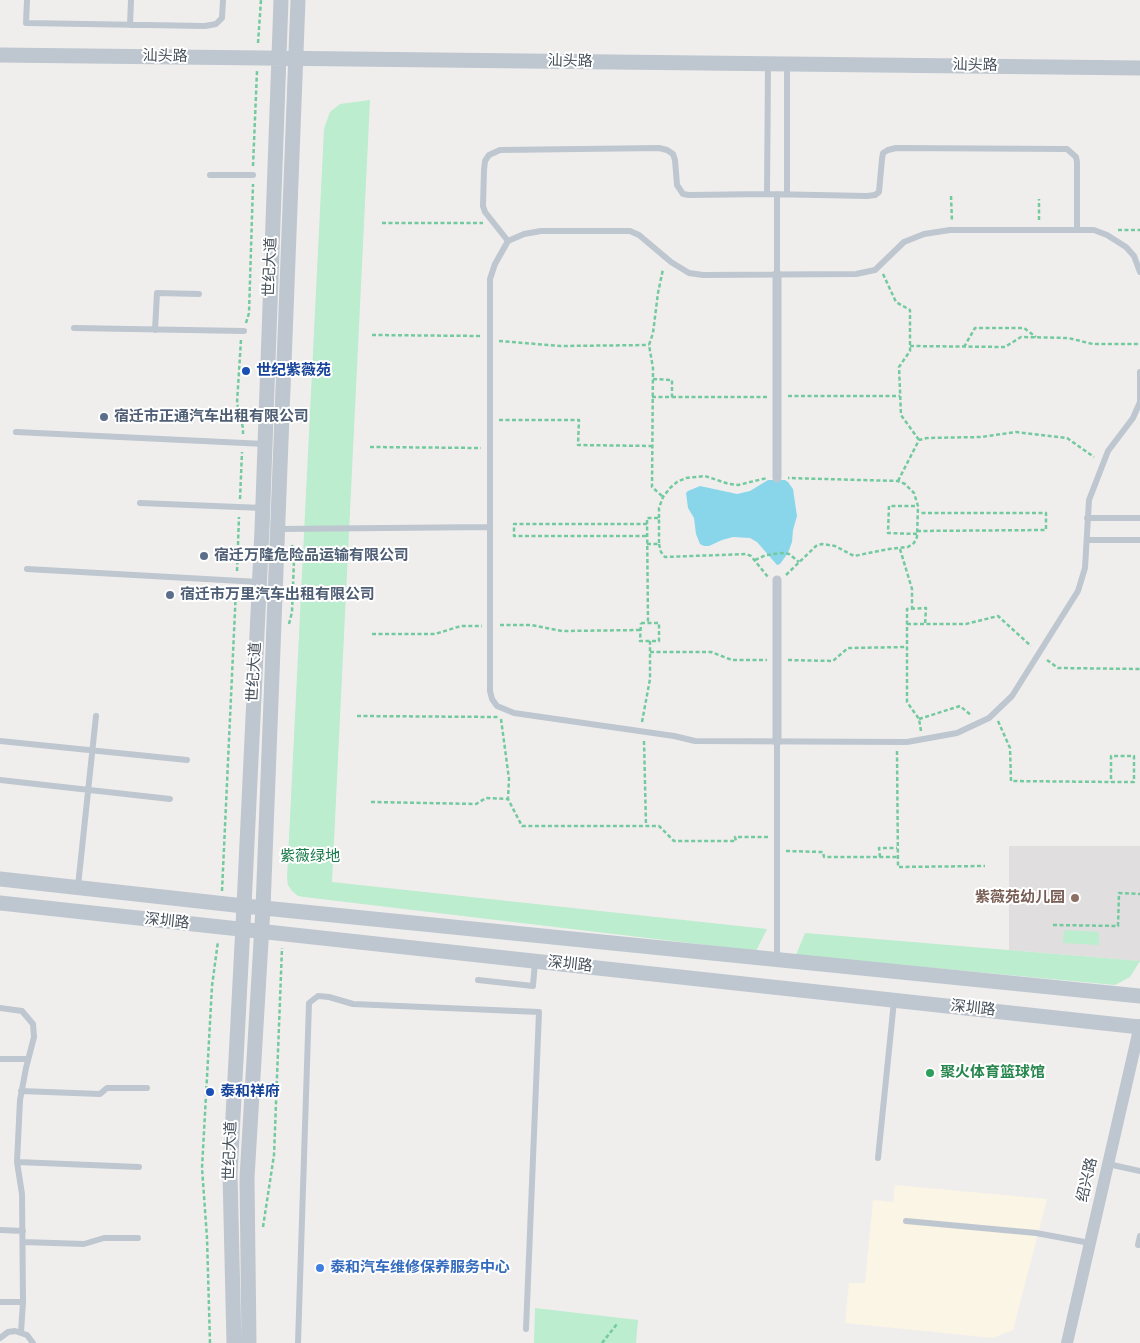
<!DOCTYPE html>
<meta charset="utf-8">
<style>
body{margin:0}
canvas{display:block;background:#f0eded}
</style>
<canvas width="1140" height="1343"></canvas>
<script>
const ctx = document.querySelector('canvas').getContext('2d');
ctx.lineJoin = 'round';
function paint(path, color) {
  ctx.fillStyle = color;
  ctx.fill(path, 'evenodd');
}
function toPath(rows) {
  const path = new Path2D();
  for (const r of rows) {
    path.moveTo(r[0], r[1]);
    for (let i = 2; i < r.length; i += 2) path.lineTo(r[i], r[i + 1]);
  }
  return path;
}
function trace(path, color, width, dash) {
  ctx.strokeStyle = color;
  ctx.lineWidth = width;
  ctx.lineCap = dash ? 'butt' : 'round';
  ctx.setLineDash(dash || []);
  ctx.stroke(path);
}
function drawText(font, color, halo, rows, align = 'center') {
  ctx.font = font + ' Jost,"Noto Sans SC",sans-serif';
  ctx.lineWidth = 4;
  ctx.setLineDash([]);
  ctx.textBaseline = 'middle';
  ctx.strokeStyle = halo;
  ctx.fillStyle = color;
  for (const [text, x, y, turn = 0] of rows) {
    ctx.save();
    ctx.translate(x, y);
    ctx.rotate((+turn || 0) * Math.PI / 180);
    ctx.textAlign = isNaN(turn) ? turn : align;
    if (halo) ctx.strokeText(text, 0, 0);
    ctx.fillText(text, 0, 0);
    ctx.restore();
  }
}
const commercial = toPath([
 [895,1185,1047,1199,1013,1330,993,1338,845,1323,849,1283,865,1283,873,1200,893,1202]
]);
const education = toPath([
 [1009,846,1140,846,1140,961,1009,950]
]);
const green = toPath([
 [370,100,332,882,767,929,756,951,304,897,298,896,292,891,288,885,287,878,324,129,330,112,340,104],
 [1064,930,1099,932,1099,945,1063,943],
 [805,933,1140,961,1130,977,1115,985,796,955],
 [535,1308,638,1320,636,1343,534,1343]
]);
const water = toPath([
 [768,480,785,480,788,482,793,489,797,516,793,530,792,542,788,553,780,564,777,565,757,542,750,538,733,537,722,540,709,546,704,546,700,544,696,534,694,518,688,508,686,493,688,491,700,486,737,494,750,491]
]);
const path = toPath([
 [258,43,261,0],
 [253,166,257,71],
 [951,196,952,222],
 [1039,220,1039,199],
 [382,223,483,223],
 [1118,230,1140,230],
 [883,274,896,302,910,310,910,351,899,367,901,415,919,440],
 [246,323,249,313,253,184],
 [372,335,481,336],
 [241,340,237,403,243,428,243,434],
 [499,341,561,346,649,345],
 [910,346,1005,347,1021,337,1068,338,1093,344,1140,344],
 [964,347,975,328,1024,328,1036,337],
 [788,396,900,396],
 [652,397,672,397,672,380,653,379],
 [672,397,768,397],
 [499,420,579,420,578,445,652,446],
 [370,447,481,448],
 [898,481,919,440,927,438,981,437,1016,432,1067,438,1094,457],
 [662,496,652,487,653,368,649,345,653,333,658,293,663,269],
 [240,499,242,452],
 [659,518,659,508,663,497,670,488,677,482,686,478,705,476,729,484,738,485,767,478],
 [647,524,514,524,514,536,647,536],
 [917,531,1046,530,1046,513,919,513],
 [917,534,888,533,889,506,918,506],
 [647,544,659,544,659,518,647,518,648,623],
 [659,544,661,552,665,557,746,554,751,556,768,577],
 [900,549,912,589,912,609],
 [755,560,766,555,782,553,789,554,799,562],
 [237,571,239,517],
 [786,575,816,546,822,544,835,546,854,556,889,549,908,547,914,543,917,537,918,506,914,493,905,484,898,481,788,478],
 [641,623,659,623,659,641,640,641,641,623],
 [289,624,292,612,294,560,292,545],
 [907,624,966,624,998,616,1031,646],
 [500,625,531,625,562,631,641,630],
 [372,634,435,634,461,626,482,626],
 [650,652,711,652,732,660,767,660],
 [788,660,833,661,848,648,907,647],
 [1047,660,1058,668,1140,669],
 [357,716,498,717],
 [501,719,509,779,508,799],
 [919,719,960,706,972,716],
 [998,721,1010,748,1011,781,1111,782,1134,782,1134,756,1111,756,1111,782],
 [642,722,650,679,650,641],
 [921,731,919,719,907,702,907,609,926,608,925,624],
 [644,741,646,825],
 [897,751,898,867,985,866],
 [371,802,476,804,486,798,508,799,522,826,659,826,674,841,736,841,735,837,768,837],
 [786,851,823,852,824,857,897,857],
 [880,857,879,848,897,848],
 [222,891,236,589],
 [1053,925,1118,926,1119,893,1140,894],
 [263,1227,274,1155,282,948],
 [210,1343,207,1238,202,1168,212,986,218,941],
 [602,1343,617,1324]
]);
const service = toPath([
 [27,0,26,23,205,26,216,24,222,18,223,0],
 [130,25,131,0],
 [210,175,253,175],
 [767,194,768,64],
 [777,194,777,274],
 [787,194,787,64],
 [508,241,485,212,483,206,484,170,485,161,489,155,500,150,659,148,667,150,673,154,675,160,677,185,683,194,689,195,767,194,867,196,875,195,879,192,882,159,883,153,888,150,896,148,1067,149,1076,157,1077,162,1077,230],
 [1140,272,1134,256,1126,247,1107,235,1094,230,950,230,924,234,904,242,875,270,856,274,703,275,689,273,671,262,639,235,630,231,541,231,524,234,508,241,495,264,490,279,490,691,492,699,497,706,514,713,674,736,695,741,907,742,957,733,989,718,1012,696,1078,591,1085,568,1089,500,1108,451,1133,418,1140,402,1140,372],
 [74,328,244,331],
 [155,330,157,293,199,294],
 [16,432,265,444],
 [140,503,263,508],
 [1087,518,1140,518],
 [279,529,490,527],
 [1087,540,1140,540],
 [27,569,259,582],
 [0,741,187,760],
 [0,780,170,799],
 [78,886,96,716],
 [777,959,777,742],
 [478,980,533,986,535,962],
 [0,1008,22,1011,33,1024,34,1037,26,1068,20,1100,17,1162,22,1194,23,1302,21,1332],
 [0,1059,28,1059],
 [21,1091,100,1094,107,1088,147,1088],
 [878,1158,894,1001],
 [17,1162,139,1167],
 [1108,1164,1140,1171],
 [906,1221,1036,1233,1090,1243],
 [0,1230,23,1231],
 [23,1242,84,1244,104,1238,138,1238],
 [1138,1245,1140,1236],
 [0,1302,23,1302],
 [0,1338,8,1332,15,1331,27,1335,33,1343],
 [298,1343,309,1003,318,996,329,997,353,1004,539,1012,526,1329]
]);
const pedestrian = toPath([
 [777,478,777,274],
 [777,742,777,580]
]);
const minor = toPath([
 [1067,1343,1140,1025]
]);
const tertiary = toPath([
 [0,55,1140,68],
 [0,879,244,906,1140,996],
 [0,903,1140,1027],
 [234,1343,230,1174,244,906,262,529,281,0],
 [249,1343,247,1178,263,908,298,0]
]);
const markers = [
 [246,371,5,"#1a4fb4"],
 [104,417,5,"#5c6f8a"],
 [204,556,5,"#5c6f8a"],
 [170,595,5,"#5c6f8a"],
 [1075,898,5,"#8d6e63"],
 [930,1073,5,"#2e9e5b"],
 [210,1092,5,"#1a4fb4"],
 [320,1268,5,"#3f7fe0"]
];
const streetNames = [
 ["汕头路",165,57,1],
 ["汕头路",570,62,1],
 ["汕头路",975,66,1],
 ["世纪大道",271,267,-88],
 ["世纪大道",255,672,-87],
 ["深圳路",167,922,6],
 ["深圳路",570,965,6],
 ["深圳路",973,1009,6],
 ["世纪大道",231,1151,-88],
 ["绍兴路",1088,1180,-77]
];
const transitNames = [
 ["世纪紫薇苑",256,371],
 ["泰和祥府",220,1092]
];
const serviceNames = [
 ["宿迁市正通汽车出租有限公司",114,417],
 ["宿迁万隆危险品运输有限公司",214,556],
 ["宿迁市万里汽车出租有限公司",180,595]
];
const parkNames = [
 ["紫薇绿地",310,857]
];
const educationNames = [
 ["紫薇苑幼儿园",1065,898]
];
const leisureNames = [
 ["聚火体育篮球馆",940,1073]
];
const shopNames = [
 ["泰和汽车维修保养服务中心",330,1268]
];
paint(commercial, '#fbf5e5');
paint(education, '#e1dedf');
paint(green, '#bbedce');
paint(water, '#89d6ea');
trace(path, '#74ca9f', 2.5, [4, 2.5]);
trace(service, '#bec7cf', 6);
trace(pedestrian, '#bec7cf', 9);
trace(minor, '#bec7cf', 12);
trace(tertiary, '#bec7cf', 15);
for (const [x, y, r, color] of markers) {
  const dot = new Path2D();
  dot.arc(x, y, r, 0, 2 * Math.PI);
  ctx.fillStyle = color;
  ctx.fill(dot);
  trace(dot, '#fff', 2);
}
drawText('15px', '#46505a', '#fff', streetNames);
drawText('bold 15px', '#164399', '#fff', transitNames, 'left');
drawText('bold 15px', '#4e5e75', '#fff', serviceNames, 'left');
drawText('15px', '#187948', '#fff', parkNames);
drawText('bold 15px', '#785e54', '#fff', educationNames, 'right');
drawText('bold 15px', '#27864d', '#fff', leisureNames, 'left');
drawText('bold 15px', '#366cbe', '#fff', shopNames, 'left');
</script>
